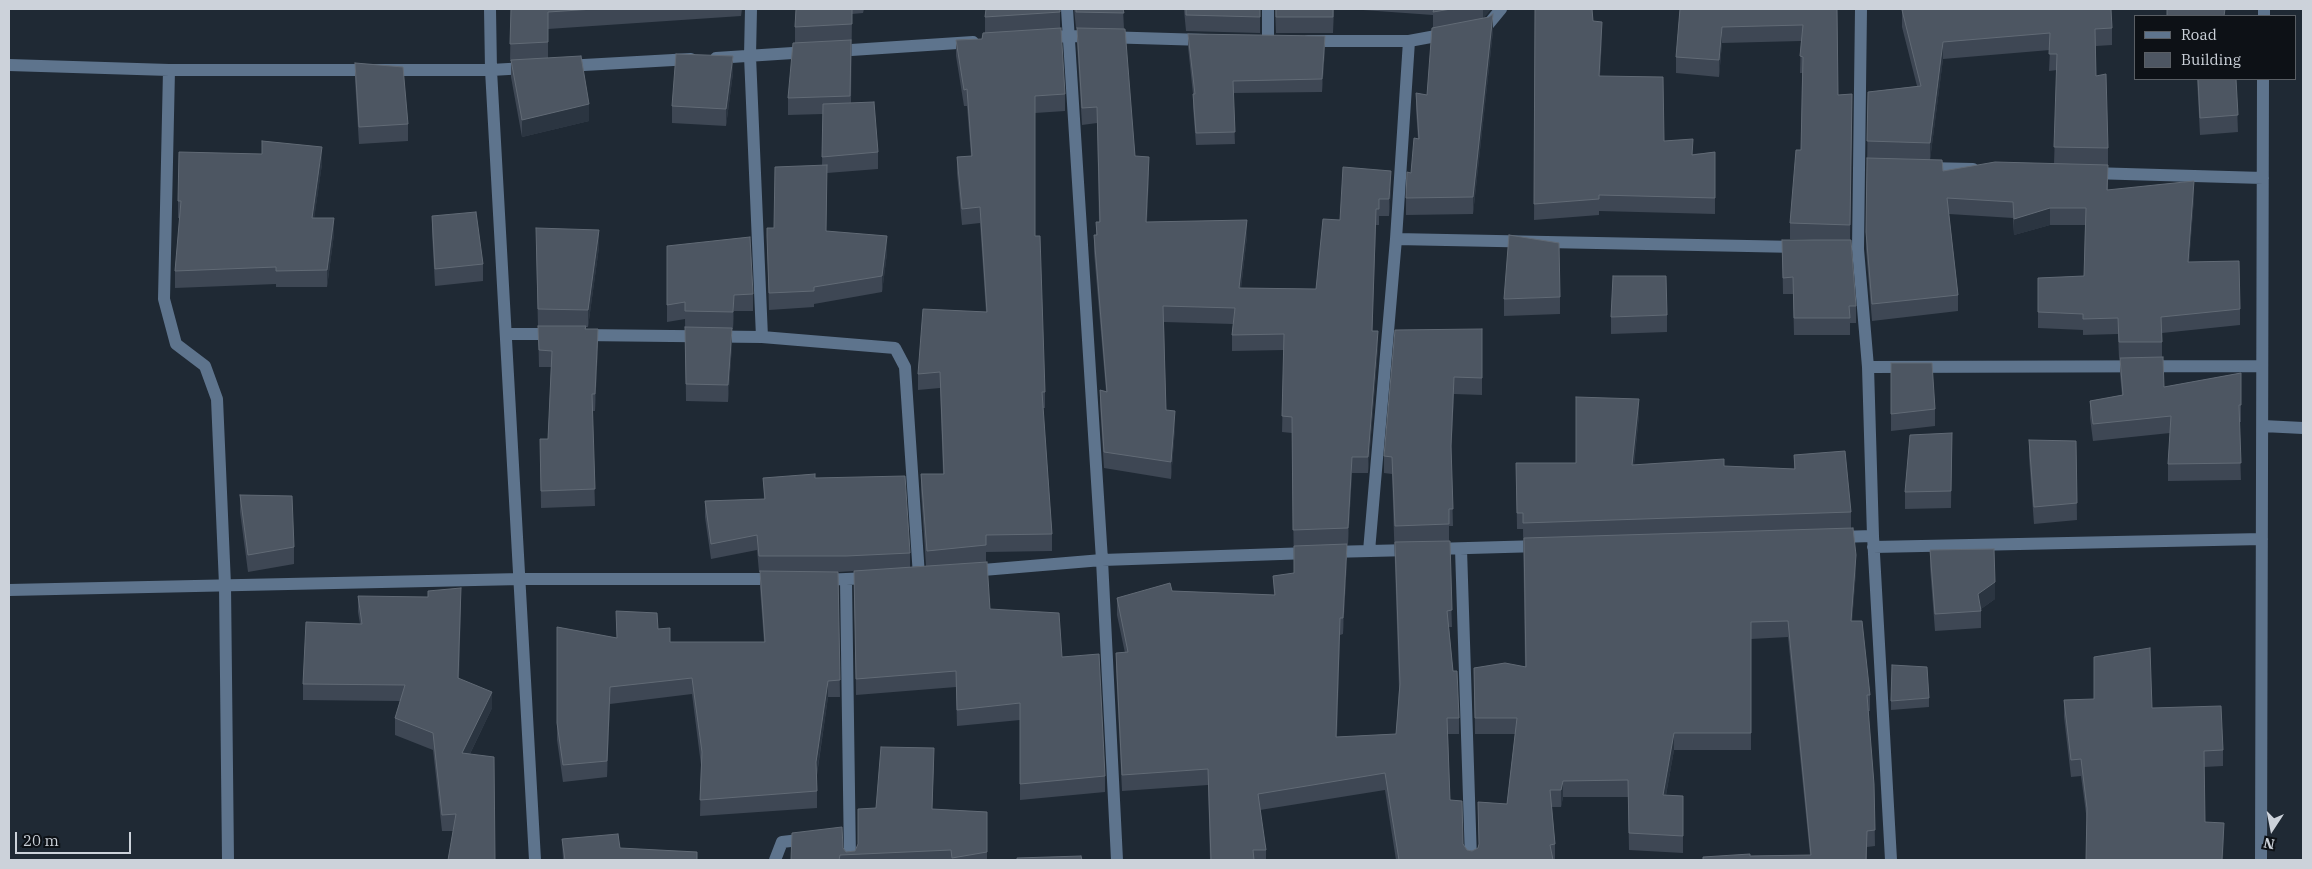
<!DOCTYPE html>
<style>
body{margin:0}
#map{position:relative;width:2312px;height:869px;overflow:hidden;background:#1f2934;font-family:"IBM Plex Serif",serif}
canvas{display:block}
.frame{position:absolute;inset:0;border:10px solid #ccd2da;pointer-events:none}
.legend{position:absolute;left:2134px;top:15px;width:162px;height:65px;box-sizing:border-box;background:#0d1116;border:1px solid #595e64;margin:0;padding:6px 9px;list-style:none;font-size:15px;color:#ccd2da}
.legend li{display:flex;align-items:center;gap:10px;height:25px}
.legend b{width:25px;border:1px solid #595e64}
.north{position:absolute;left:2247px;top:804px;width:50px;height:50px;-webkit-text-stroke:4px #0d1116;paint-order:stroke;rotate:191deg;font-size:14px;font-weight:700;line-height:20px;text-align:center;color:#ccd2da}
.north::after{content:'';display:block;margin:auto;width:18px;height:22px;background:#ccd2da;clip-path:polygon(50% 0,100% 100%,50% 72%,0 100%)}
.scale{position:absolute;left:15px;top:832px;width:116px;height:22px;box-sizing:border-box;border:2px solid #ccd2da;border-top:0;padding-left:6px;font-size:15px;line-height:18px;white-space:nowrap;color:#ccd2da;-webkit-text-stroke:4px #0d1116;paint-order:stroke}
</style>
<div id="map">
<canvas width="2312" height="869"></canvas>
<div class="frame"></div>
<ul class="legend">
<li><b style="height:6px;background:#5e748d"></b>Road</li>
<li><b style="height:14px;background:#4d5662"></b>Building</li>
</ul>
<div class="north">N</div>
<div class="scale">20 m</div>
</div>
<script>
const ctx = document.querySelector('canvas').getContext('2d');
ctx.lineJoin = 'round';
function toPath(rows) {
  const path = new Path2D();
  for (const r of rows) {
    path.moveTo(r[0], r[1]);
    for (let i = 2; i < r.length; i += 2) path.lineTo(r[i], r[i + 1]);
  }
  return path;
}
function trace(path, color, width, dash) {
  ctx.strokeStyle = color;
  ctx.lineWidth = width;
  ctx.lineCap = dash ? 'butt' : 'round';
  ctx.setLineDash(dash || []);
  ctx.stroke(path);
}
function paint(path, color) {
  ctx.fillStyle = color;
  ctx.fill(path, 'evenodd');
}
const minor = toPath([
 [490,9,491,70,535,860],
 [751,9,750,56,762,337],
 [1067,9,1102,560,1117,860],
 [1268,9,1268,41],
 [1861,9,1858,249,1868,367,1873,536,1891,860],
 [2264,16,2264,9],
 [1482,27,1487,26,1501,9],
 [1045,37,1069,36,1205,40],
 [1308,41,1409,41],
 [836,51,973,42],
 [716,58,808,52],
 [9,65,169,70,491,70,526,68],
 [566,66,691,59],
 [169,70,164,299,176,344,205,366,217,399,225,585,228,860],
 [1926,168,1973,169],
 [2091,173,2263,178],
 [1396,239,1798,247],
 [506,334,554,334],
 [581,335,762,337,895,348,905,367,919,576],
 [1868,367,2261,366],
 [2263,426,2303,428],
 [1838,537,1873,536],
 [1873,547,2262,539],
 [1433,549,1540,546],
 [1461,549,1471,860],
 [1369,551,1396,239,1409,41,1447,34],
 [1330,552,1410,550],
 [971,571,1102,560,1310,553],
 [821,580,871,578],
 [846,580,850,860],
 [9,590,521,579,776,579],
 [775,860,782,842,808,839],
 [2261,860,2263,79]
]);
const wall = toPath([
 [511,9,742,9,741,16,548,29,548,58,589,121,522,137,511,77,511,61,510,61],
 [796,9,864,9,863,13,852,14,851,103,878,152,878,169,827,173,826,231,887,253,882,292,814,304,814,307,769,310,767,236,774,228,822,165,823,114,788,115,788,98,795,43,795,27],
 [1060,9,1060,28,1065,94,1065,111,1035,113,1035,236,1045,392,1045,408,1043,408,1052,534,1052,551,986,552,986,562,990,609,1062,657,1105,776,1105,792,1020,800,1020,720,957,726,956,687,856,695,854,571,838,572,840,697,828,697,817,775,817,808,700,816,701,765,692,694,610,704,607,777,563,782,557,740,557,627,617,638,616,611,658,629,670,642,764,642,760,588,760,572,759,572,757,550,711,559,705,517,705,501,764,499,763,478,815,478,910,553,910,567,926,566,921,491,921,474,943,474,940,388,918,390,918,374,986,312,980,223,962,225,957,173,957,157,971,156,967,106,964,106,956,56,956,40,982,39,985,32,985,17],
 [1074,9,1123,9,1124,29,1135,156,1149,173,1147,222,1247,236,1241,288,1316,289,1340,220,1391,188,1389,216,1379,216,1379,225,1376,225,1372,331,1378,347,1368,473,1352,473,1348,544,1347,544,1347,560,1343,634,1340,635,1337,737,1396,734,1399,689,1392,474,1384,473,1384,456,1482,329,1482,395,1454,394,1451,455,1453,526,1449,526,1449,541,1452,627,1449,627,1453,671,1459,718,1459,734,1448,734,1450,800,1463,844,1467,850,1472,851,1478,848,1479,845,1478,802,1507,804,1515,734,1475,734,1474,668,1525,667,1523,529,1517,529,1516,463,1576,463,1639,415,1634,465,1724,466,1794,469,1794,455,1851,512,1851,528,1856,571,1852,621,1870,695,1870,711,1868,711,1874,784,1875,846,1867,847,1867,860,1750,856,1810,855,1788,637,1751,639,1751,750,1674,750,1666,795,1683,796,1683,853,1629,850,1628,797,1563,797,1561,807,1552,807,1555,844,1555,860,1396,860,1385,790,1260,810,1266,850,1266,860,1210,860,1208,785,1122,791,1116,670,1116,653,1125,653,1117,615,1117,598,1172,591,1274,595,1273,576,1294,573,1292,433,1282,432,1284,350,1232,351,1232,335,1233,324,1164,322,1166,410,1175,428,1171,479,1104,468,1100,406,1100,390,1106,391,1094,252,1094,235,1096,235,1096,222,1099,222,1097,123,1082,125,1077,44,1077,28,1076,28],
 [1162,9,1260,9,1260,33,1186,31,1184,10],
 [1275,9,1334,9,1333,33,1276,33],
 [1349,9,1491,9,1483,18,1493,31,1473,214,1406,215,1406,198,1418,139,1416,110,1416,93,1427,95,1433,28,1433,15],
 [1535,9,1593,21,1602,38,1600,76,1664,141,1693,154,1715,152,1715,214,1599,211,1599,215,1534,220],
 [1680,9,1837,9,1838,95,1852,94,1850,240,1856,306,1856,323,1850,323,1850,335,1794,335,1793,294,1783,294,1782,240,1813,240,1790,239,1790,223,1801,150,1802,73,1800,73,1801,41,1722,43,1719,77,1676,73,1676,57],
 [1902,10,2112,28,2112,45,2096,46,2096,76,2108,148,2108,190,2194,198,2189,262,2240,309,2240,325,2162,333,2162,357,2164,387,2241,373,2241,422,2239,422,2241,480,2168,481,2168,464,2170,433,2093,441,2090,418,2090,401,2122,395,2120,374,2120,358,2119,358,2118,334,2083,335,2083,330,2038,328,2038,278,2084,276,2085,225,2050,225,2014,235,2013,218,1949,214,1958,295,1958,311,1872,321,1866,249,1868,92,1917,86,1902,27],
 [2050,50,2049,71,2057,70,2054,164,1943,171,1930,160,1943,59],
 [1188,34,1325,49,1322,92,1233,93,1235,144,1196,145,1193,107,1193,94,1188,47],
 [355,63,408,124,408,141,359,144,355,80],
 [733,73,726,126,672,123,672,106],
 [2197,79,2236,79,2238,132,2200,135],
 [322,164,314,218,334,234,327,287,276,287,276,284,175,288,175,271,180,218,178,218,178,201],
 [432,216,483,264,483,281,435,286,432,233],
 [536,245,599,247,588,327,586,327,586,329,598,346,595,411,592,411,595,506,541,508,540,439,548,439,551,367,539,367],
 [667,246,753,294,753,311,734,311,733,329,732,329,732,345,728,402,686,401,685,319,667,322],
 [1560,297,1560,314,1504,316,1504,299],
 [1667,315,1667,332,1611,334,1611,317],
 [1891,363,1935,409,1935,426,1891,431],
 [1952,433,1951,508,1905,509,1905,492],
 [2029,440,2076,441,2077,520,2034,524,2029,457],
 [240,495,294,547,294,564,248,572,240,512],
 [1930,550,1995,599,1981,609,1981,628,1935,631,1930,567],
 [358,596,461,604,459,679,492,708,470,754,453,831,442,831,433,750,395,735,395,718,400,701,303,700,303,684,360,624,358,612],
 [1929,698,1929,707,1891,710,1891,701],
 [2064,700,2152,708,2223,750,2223,766,2204,767,2205,822,2224,839,2087,821,2081,776,2071,777,2064,717],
 [934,764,932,809,987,812,987,860,791,860,843,848,846,852,855,851,876,808],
 [562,839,620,848,697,860,563,860]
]);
const shadedWall = toPath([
 [1483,9,1491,9,1483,19],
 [1493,14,1493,31,1473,214,1473,197],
 [1602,22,1602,38,1599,92,1599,76],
 [1722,27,1722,43,1719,77,1719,60],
 [1325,36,1325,49,1322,92,1322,79],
 [1943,42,1943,59,1930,160,1930,143],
 [733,56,733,73,726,126,726,109],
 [589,104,589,121,522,137,522,120],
 [322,147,322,164,312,234,312,218],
 [1149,157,1149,173,1146,238,1146,222],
 [1391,171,1391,188,1389,216,1389,199],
 [2194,181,2194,198,2188,278,2188,262],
 [2050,208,2050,225,2014,235,2014,219],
 [1376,209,1376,225,1372,347,1372,331],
 [334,218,334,234,327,287,327,270],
 [1247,220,1247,236,1239,304,1239,288],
 [599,230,599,247,588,327,588,310],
 [887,236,887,253,882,292,882,276],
 [734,295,734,311,733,329,733,312],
 [732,328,732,345,728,402,728,385],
 [598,329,598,346,595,411,595,394],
 [1378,331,1378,347,1368,473,1368,457],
 [1454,377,1454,394,1451,463,1451,446],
 [1639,399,1639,415,1632,481,1632,465],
 [1175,411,1175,428,1171,479,1171,462],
 [1352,457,1352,473,1348,544,1348,528],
 [1347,544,1347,560,1343,634,1343,618],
 [1856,555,1856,571,1851,638,1851,621],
 [1995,582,1995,599,1978,611,1978,594],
 [461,588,461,604,458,695,458,678],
 [1340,618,1340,635,1336,754,1336,737],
 [828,681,828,697,816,779,816,762],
 [610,687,610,704,607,777,607,761],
 [492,692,492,708,462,770,462,753],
 [1674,733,1674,750,1663,811,1663,795],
 [1563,781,1563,797,1561,807,1561,790],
 [2224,823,2224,839,2223,860,2222,860]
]);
const building = toPath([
 [511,9,594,9,548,12,548,42,510,44,511,9],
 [796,9,852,9,852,24,795,27,796,9],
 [986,9,1060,9,1060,12,985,17,986,9],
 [1076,9,1123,9,1124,13,1076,12,1076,9],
 [1186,9,1260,9,1260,17,1186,15,1186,9],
 [1276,9,1333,9,1333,17,1276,17,1276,9],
 [1434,9,1451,9,1433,12,1434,9],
 [1535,9,1592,9,1593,21,1602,22,1599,76,1663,77,1664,141,1693,139,1692,155,1715,152,1715,198,1599,195,1599,199,1534,204,1535,9],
 [1680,9,1837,9,1838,95,1852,94,1850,225,1790,223,1796,150,1801,150,1803,57,1800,56,1803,25,1722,27,1719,60,1676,57,1680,9],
 [1907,9,2111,9,2112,28,2095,29,2096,76,2106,74,2108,148,2054,147,2057,54,2049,54,2050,33,1943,42,1930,143,1867,141,1868,92,1921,86,1902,10,1907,9],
 [2167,9,2225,9,2224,16,2167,16,2167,9],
 [1493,14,1473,197,1406,198,1407,172,1411,173,1414,138,1419,139,1416,93,1427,95,1432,28,1489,17,1493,14],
 [1061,28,1065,94,1035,96,1035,236,1040,236,1045,392,1042,392,1052,534,986,535,986,545,927,551,921,474,944,474,940,372,918,374,923,309,987,312,980,207,962,209,957,157,972,156,967,89,964,90,956,40,982,39,983,33,1061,28],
 [1077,28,1125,29,1135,156,1149,157,1146,222,1247,220,1239,288,1316,289,1323,219,1340,220,1343,167,1391,171,1389,199,1379,199,1379,209,1376,209,1372,331,1378,331,1368,457,1352,457,1348,528,1293,530,1292,417,1282,416,1284,334,1232,335,1235,308,1163,306,1166,410,1175,411,1171,462,1104,452,1100,390,1107,392,1094,235,1097,235,1096,222,1100,222,1097,107,1082,108,1077,28],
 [1188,34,1325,36,1322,79,1233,81,1235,132,1196,133,1193,94,1195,94,1188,34],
 [851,40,850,96,788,98,793,43,851,40],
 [676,54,733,56,726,109,672,106,676,54],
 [581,56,589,104,522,120,511,60,581,56],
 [355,63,403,67,408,124,359,127,355,63],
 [2198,79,2236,79,2238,115,2200,118,2198,79],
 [874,102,878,152,822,157,823,104,874,102],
 [262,141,322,147,312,218,334,218,327,270,276,271,276,267,175,271,181,201,178,201,179,152,262,154,262,141],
 [1867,158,1942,160,1943,171,1995,162,2108,165,2107,190,2194,181,2188,262,2239,261,2240,309,2161,317,2162,342,2119,342,2118,318,2083,319,2083,314,2038,312,2038,278,2084,276,2086,208,2050,208,2014,219,2013,202,1947,198,1958,295,1872,304,1866,232,1867,158],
 [827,165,826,231,887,236,882,276,814,287,814,291,769,293,767,236,767,228,774,228,775,167,827,165],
 [476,212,483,264,435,269,432,216,476,212],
 [536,228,599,230,588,310,538,309,536,228],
 [1509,235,1559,243,1560,297,1504,299,1509,235],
 [750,237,753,294,734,295,733,312,685,311,685,302,667,305,667,246,750,237],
 [1782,240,1851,240,1856,306,1849,306,1850,318,1794,318,1793,277,1783,278,1782,240],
 [1613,276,1666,276,1667,315,1611,317,1613,276],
 [538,326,586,326,585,329,598,329,595,394,592,394,595,489,541,491,540,439,548,439,552,351,539,350,538,326],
 [685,327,732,328,728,385,686,384,685,327],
 [1482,329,1482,378,1454,377,1451,446,1453,509,1449,509,1449,524,1395,526,1392,457,1384,456,1395,330,1482,329],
 [2163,357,2164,387,2241,373,2241,405,2239,405,2241,463,2168,464,2171,416,2093,424,2090,401,2123,395,2120,358,2163,357],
 [1891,363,1932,363,1935,409,1891,414,1891,363],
 [1576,397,1639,399,1632,465,1724,459,1724,466,1795,469,1794,455,1845,451,1851,512,1523,523,1523,513,1517,513,1516,463,1576,463,1576,397],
 [1952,433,1951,491,1905,492,1910,435,1952,433],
 [2029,440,2076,441,2077,503,2034,507,2029,440],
 [815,474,815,478,905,476,910,553,846,556,759,556,757,535,711,544,705,501,765,499,763,478,815,474],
 [240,495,292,496,294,547,248,555,240,495],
 [1853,528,1856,555,1851,621,1862,621,1870,695,1867,695,1874,784,1875,830,1867,831,1866,860,1703,860,1703,857,1750,854,1750,856,1811,855,1788,621,1751,622,1751,733,1674,733,1663,795,1683,796,1683,836,1629,833,1628,780,1563,781,1561,790,1550,790,1555,844,1550,845,1553,860,1399,860,1385,773,1258,794,1266,850,1253,850,1254,860,1211,860,1208,769,1122,775,1116,653,1128,652,1117,598,1170,583,1172,591,1275,595,1273,576,1294,573,1294,546,1347,544,1343,618,1340,618,1336,737,1396,734,1400,684,1395,542,1450,541,1452,610,1447,611,1453,671,1457,671,1459,718,1447,718,1450,800,1462,801,1463,844,1467,850,1472,851,1478,848,1479,844,1478,802,1507,804,1517,718,1475,718,1474,668,1505,663,1526,667,1524,538,1853,528],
 [1994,549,1995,582,1978,594,1981,611,1935,614,1930,550,1994,549],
 [987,562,990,609,1059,613,1062,657,1099,654,1105,776,1020,784,1020,703,957,710,956,671,856,679,854,571,987,562],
 [760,571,838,572,840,680,828,681,816,762,817,791,700,800,702,752,692,678,610,687,607,761,563,765,557,723,557,627,617,638,616,611,657,613,658,629,670,628,670,642,765,642,760,571],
 [461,588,458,678,492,692,462,753,494,757,495,860,448,860,456,814,442,815,433,733,395,718,405,685,303,684,306,622,362,624,358,596,428,597,428,591,461,588],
 [2150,648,2152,708,2221,706,2223,750,2204,751,2205,822,2224,823,2222,860,2086,860,2087,808,2081,759,2071,760,2064,700,2094,699,2094,657,2150,648],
 [1892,665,1927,667,1929,698,1891,701,1892,665],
 [881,747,934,748,932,809,987,812,987,852,952,858,951,850,840,855,839,860,791,860,792,833,842,827,843,848,846,852,855,851,858,844,858,809,876,808,881,747],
 [618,834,620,848,697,852,697,860,565,860,562,839,618,834],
 [1081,856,1082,860,1017,860,1017,858,1081,856]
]);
trace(minor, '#5e748d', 12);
paint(wall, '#3e4754');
paint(shadedWall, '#2b3541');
paint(building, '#4d5662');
trace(building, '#616a75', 1);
</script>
